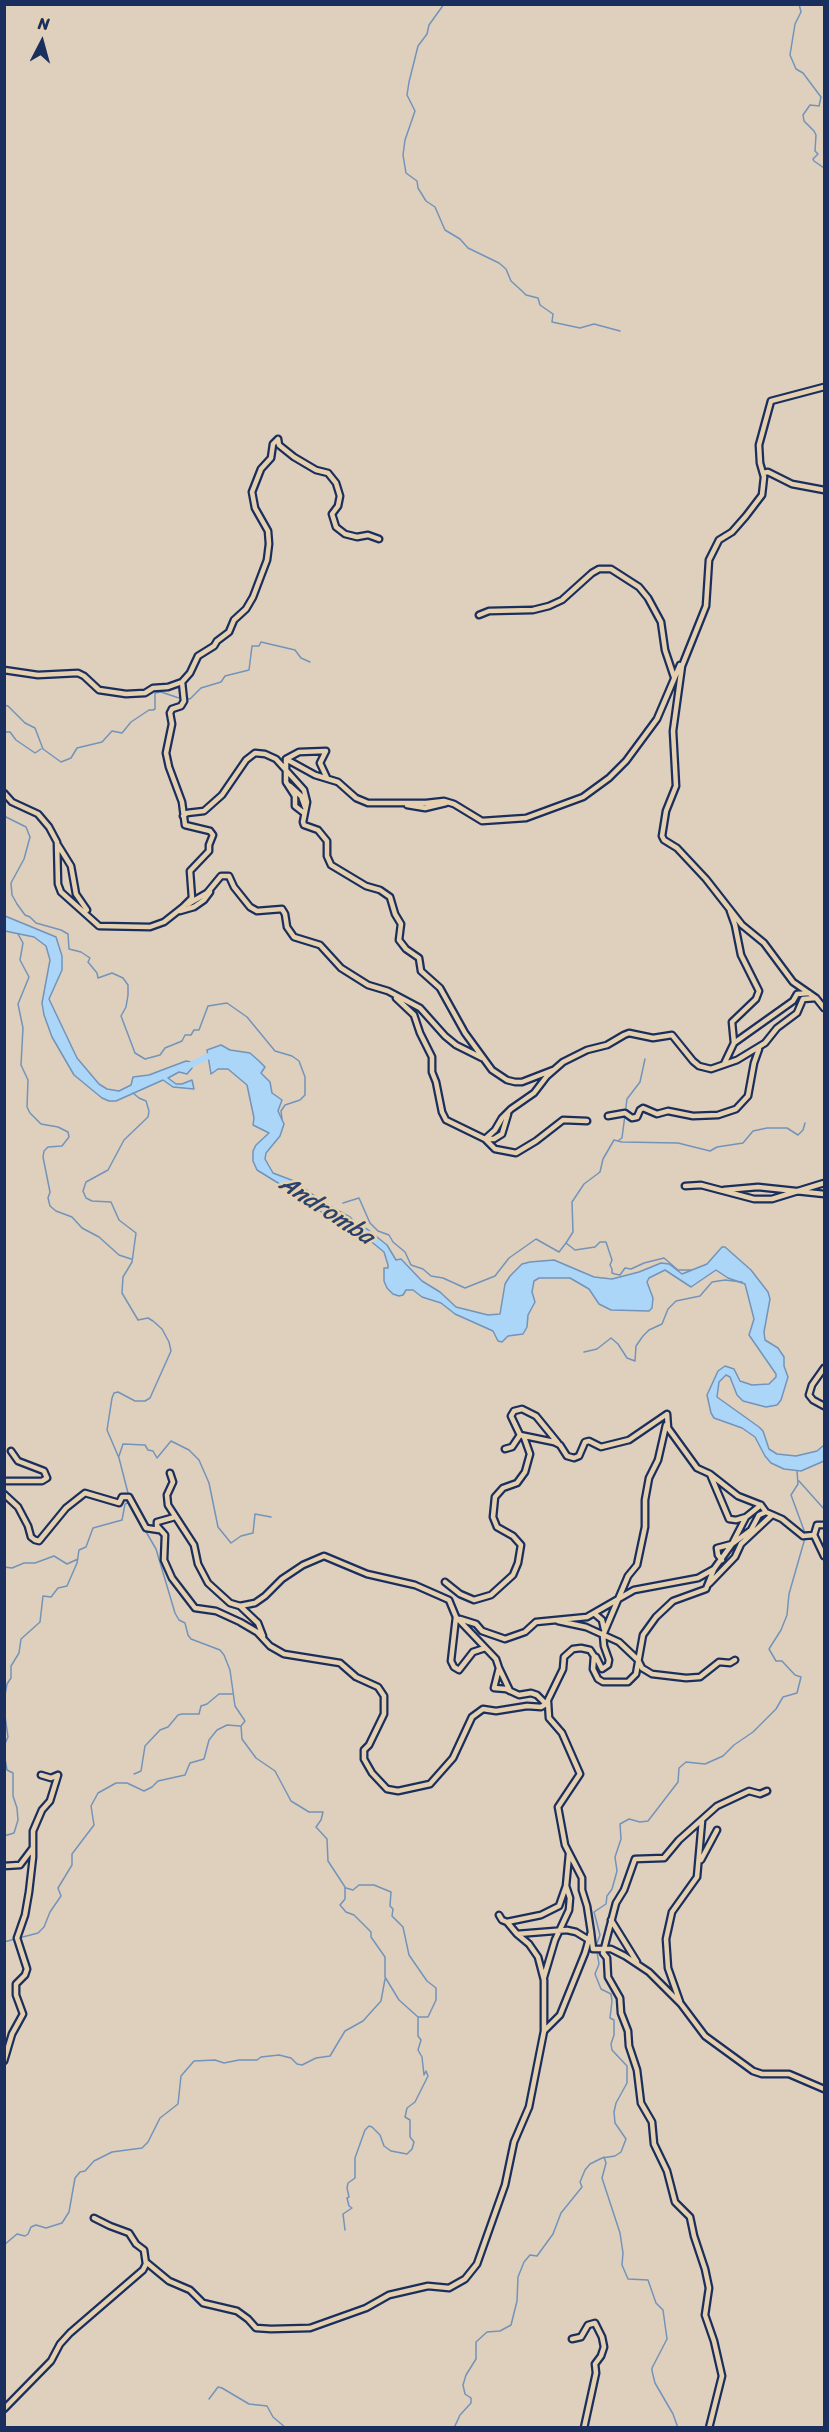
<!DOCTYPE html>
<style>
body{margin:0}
#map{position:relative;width:829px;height:2432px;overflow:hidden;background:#dfd0be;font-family:Sriracha,sans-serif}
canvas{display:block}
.frame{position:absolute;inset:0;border:6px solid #1b2f5e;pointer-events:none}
.north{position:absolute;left:12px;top:12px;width:60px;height:60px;-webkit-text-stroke:4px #e5d0af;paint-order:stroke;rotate:6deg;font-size:16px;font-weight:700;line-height:24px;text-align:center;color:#1b2f5e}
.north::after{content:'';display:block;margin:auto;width:21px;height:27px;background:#1b2f5e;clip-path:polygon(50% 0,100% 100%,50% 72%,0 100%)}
</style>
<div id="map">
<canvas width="829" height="2432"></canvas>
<div class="frame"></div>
<div class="north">N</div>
</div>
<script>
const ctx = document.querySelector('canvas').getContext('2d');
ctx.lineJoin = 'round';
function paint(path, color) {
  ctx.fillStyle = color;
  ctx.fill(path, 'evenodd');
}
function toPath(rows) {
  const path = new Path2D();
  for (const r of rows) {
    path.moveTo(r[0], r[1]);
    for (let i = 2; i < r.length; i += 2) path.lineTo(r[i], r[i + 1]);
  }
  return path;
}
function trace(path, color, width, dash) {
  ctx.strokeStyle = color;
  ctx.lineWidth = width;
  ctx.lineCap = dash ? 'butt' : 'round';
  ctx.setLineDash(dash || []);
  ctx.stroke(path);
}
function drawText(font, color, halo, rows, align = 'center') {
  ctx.font = font + ' Sriracha,sans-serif';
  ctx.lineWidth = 5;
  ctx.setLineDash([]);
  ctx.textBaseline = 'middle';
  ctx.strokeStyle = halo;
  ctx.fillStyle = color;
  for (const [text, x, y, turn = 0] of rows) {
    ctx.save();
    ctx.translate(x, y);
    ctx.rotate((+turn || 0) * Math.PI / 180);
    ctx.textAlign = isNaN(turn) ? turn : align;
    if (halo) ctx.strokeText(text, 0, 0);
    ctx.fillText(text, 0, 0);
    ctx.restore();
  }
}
const water = toPath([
 [5,916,56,937,62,956,62,970,49,999,77,1058,99,1084,107,1089,119,1091,131,1085,133,1077,149,1075,186,1061,191,1062,192,1068,187,1074,179,1072,168,1078,176,1084,182,1084,192,1080,194,1089,173,1087,163,1080,116,1101,109,1101,102,1098,74,1075,52,1037,44,1015,42,1003,50,960,46,946,34,937,5,931,5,916],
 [221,1045,230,1050,250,1053,259,1061,265,1067,261,1073,270,1082,272,1093,282,1100,278,1111,284,1124,280,1136,266,1153,265,1159,273,1173,294,1181,326,1204,350,1217,358,1226,367,1229,387,1245,396,1260,401,1259,422,1281,440,1292,456,1307,488,1315,500,1314,505,1284,510,1276,522,1264,530,1262,554,1260,594,1277,612,1279,639,1272,661,1263,669,1264,682,1274,707,1264,722,1247,725,1247,751,1270,768,1292,770,1299,764,1332,765,1340,778,1348,784,1357,784,1366,788,1377,781,1400,777,1405,766,1407,743,1401,737,1395,730,1377,726,1375,719,1382,717,1397,759,1427,763,1431,769,1449,777,1454,796,1456,817,1451,824,1445,824,1461,801,1471,784,1469,771,1463,765,1456,755,1437,742,1428,714,1418,711,1413,707,1395,718,1371,725,1366,734,1369,740,1381,752,1385,769,1384,776,1377,776,1374,749,1335,754,1319,745,1284,728,1278,716,1270,691,1287,665,1270,649,1278,647,1282,653,1298,652,1308,649,1311,611,1310,599,1304,589,1289,570,1278,539,1278,534,1281,532,1292,535,1302,528,1315,527,1327,523,1334,508,1336,502,1342,498,1341,493,1331,455,1314,441,1303,422,1297,413,1290,406,1290,403,1295,399,1296,393,1294,387,1288,384,1281,384,1268,388,1268,388,1265,384,1252,368,1239,364,1240,354,1235,338,1221,329,1218,309,1202,257,1170,253,1161,253,1151,256,1145,269,1133,253,1125,254,1118,247,1085,228,1069,218,1069,211,1074,207,1050,221,1045]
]);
const stream = toPath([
 [444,4,429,25,427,34,418,46,409,82,407,95,415,111,405,140,403,155,406,173,417,181,418,188,426,201,435,207,445,230,460,239,468,248,499,263,506,269,511,281,522,291,526,295,538,298,540,305,553,314,552,322,580,328,594,324,620,331],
 [799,4,801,12,795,24,790,55,796,69,803,73,821,97,819,106,810,105,803,115,804,121,814,131,816,135,815,151,818,154,813,159,814,161,824,168],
 [185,698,190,699,201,688,221,682,225,676,249,670,252,646,259,646,261,642,295,650,301,658,310,662],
 [4,705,8,706,25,723,35,728,43,749,61,762,71,758,77,748,102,742,112,731,122,733,131,722,149,710,153,710,155,709,155,693,161,692,179,698,181,697],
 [4,732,10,732,16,740,35,753,41,749],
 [4,816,26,827,30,837,24,859,11,883,12,895,17,904,25,915,30,917,36,923,61,930,68,934,69,949,81,952,90,958,88,962,97,973,98,978,112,973,123,978,128,985,128,995,126,1007,121,1016,135,1053,145,1059,160,1055,165,1048,182,1041,185,1035,191,1035,194,1030,199,1030,208,1006,227,1003,247,1017,275,1051,292,1056,299,1061,305,1077,305,1095,300,1100,285,1105,281,1111,282,1119],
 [18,934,23,943,20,960,29,977,18,1004,23,1028,21,1065,28,1080,27,1107,30,1113,41,1124,58,1127,68,1132,69,1137,62,1146,48,1147,44,1151,43,1157,50,1192,48,1198,50,1206,56,1211,72,1217,82,1228,99,1237,119,1255,131,1259],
 [619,1140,622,1138,627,1099,640,1082,645,1059],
 [343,1203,359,1198,370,1223,378,1231,389,1235,393,1242,405,1252,411,1265,423,1269,431,1276,443,1278,465,1288,495,1276,509,1258,536,1239,559,1252,566,1243,575,1250,595,1247,600,1242,606,1242,612,1260,610,1265,612,1269,612,1273,615,1274,620,1275,625,1268,631,1269,644,1263,664,1258,678,1270,691,1270],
 [566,1243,573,1232,572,1202,584,1184,600,1172,603,1159,614,1140,622,1142,678,1143,710,1151,717,1147,743,1143,753,1131,767,1128,787,1128,798,1135,803,1130,805,1123],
 [584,1352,597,1349,611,1338,618,1344,627,1358,635,1361,636,1346,643,1336,649,1330,662,1324,668,1309,676,1301,700,1296,712,1282,725,1280,742,1282],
 [119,1456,123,1444,145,1445,148,1450,153,1451,157,1458,171,1441,189,1450,199,1460,209,1483,218,1527,231,1543,241,1536,253,1533,255,1514,271,1517],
 [797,1471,798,1484,791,1495,805,1533],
 [799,1481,824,1509],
 [129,1497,119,1458,107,1430,112,1398,114,1393,118,1392,135,1401,145,1401,150,1398,171,1351,169,1342,162,1329,153,1321,148,1318,138,1320,122,1293,123,1277,132,1262,136,1233,119,1220,111,1202,92,1201,86,1198,83,1191,86,1182,108,1170,124,1140,148,1117,149,1111,146,1101,139,1098,133,1093],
 [138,1517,143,1526],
 [145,1530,156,1549,175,1613,179,1620,185,1623,188,1635,191,1639,220,1650,224,1655,230,1670,235,1706,245,1721,241,1726,242,1739,256,1758,275,1771,291,1801,309,1812,323,1812,321,1820,316,1827,327,1839,328,1861,345,1887,345,1899,340,1905,346,1912,354,1915,371,1932,371,1937,385,1957,385,1977,399,2000,418,2017,418,2036,421,2040,418,2050,422,2057,424,2075,426,2071,428,2076,415,2102,407,2108,405,2117,410,2120,410,2137,414,2142,412,2149,407,2154,391,2151,384,2146,380,2135,372,2127,369,2126,365,2130,355,2158,355,2178,348,2183,347,2188,349,2197,347,2198,349,2206,352,2208,343,2214,345,2230],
 [4,1567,12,1568,24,1563,35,1563,54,1556,67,1564,78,1559],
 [4,1700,7,1684,11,1678,11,1666,19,1653,21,1639,40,1622,43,1596,51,1597,58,1588,67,1586,77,1563,79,1550,86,1547,93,1528,122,1520,125,1504,130,1502],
 [4,1709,8,1737,4,1746],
 [4,1753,7,1770,13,1773,13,1796,17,1808,18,1820,14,1833,4,1836],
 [134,1774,141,1771,145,1746,160,1730,168,1727,178,1715,182,1714,199,1714,201,1706,207,1704,219,1694,232,1694],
 [346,1888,353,1890,359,1885,374,1885,391,1892,390,1906,393,1909,392,1916,403,1927,409,1955,427,1981,436,1988,436,2000,428,2017,418,2017],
 [19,1938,38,1933,44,1927,50,1912,61,1896,58,1888,72,1865,72,1854,94,1825,91,1806,98,1793,116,1783,127,1783,144,1791,152,1787,158,1781,185,1775,190,1763,204,1759,209,1740,217,1730,227,1725,240,1726],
 [4,1942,15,1939],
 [604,2157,606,2163,602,2178,620,2233,623,2253,622,2265,628,2279,648,2280,656,2303,663,2310,667,2339,652,2368,652,2371,655,2383,673,2414,678,2428],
 [4,2245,17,2234,25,2236,28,2234,31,2227,36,2225,46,2228,62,2223,69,2212,75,2178,80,2172,85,2171,94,2161,112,2152,142,2148,148,2142,160,2118,178,2104,181,2076,194,2061,215,2060,224,2063,239,2060,257,2060,261,2057,279,2055,291,2058,297,2064,302,2065,316,2058,330,2056,345,2031,363,2021,381,2001,385,1979],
 [209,2399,218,2387,222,2388,249,2404,267,2406,273,2417,286,2428],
 [454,2428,460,2415,471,2403,471,2398,465,2394,463,2385,466,2375,476,2359,476,2342,487,2332,500,2331,511,2325,517,2301,518,2277,524,2262,530,2255,537,2256,553,2234,561,2213,582,2187,580,2182,585,2170,590,2164,602,2158,615,2156,621,2152,626,2139,615,2123,614,2112,616,2103,627,2083,627,2066,612,2050,611,2044,614,2035,614,2020,610,2018,612,2001,611,1994,601,1989,595,1974,599,1964,596,1946,600,1935,594,1912,606,1904,607,1896,612,1889,617,1871,615,1857,621,1839,620,1824,629,1819,640,1822,648,1821,678,1782,679,1768,686,1762,705,1764,723,1756,734,1745,753,1732,776,1709,783,1697,797,1693,801,1677,795,1675,782,1661,776,1661,769,1649,781,1630,787,1615,789,1594,805,1538]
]);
const river = toPath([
 [184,1068,209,1056,213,1057]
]);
const minor = toPath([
 [763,473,768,472,792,484,824,490],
 [479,615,489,611,533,610,549,606,562,600,592,573,599,569,611,569,639,587,648,598,661,622,665,650,674,677],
 [4,670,38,675,78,673,84,676,99,690,126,694,145,693,153,688,168,687,182,682,190,673,198,656,214,646,217,641,229,632,234,620,246,609,253,597,267,560,269,544,268,531,255,508,252,492,261,469,271,458,273,444,278,439,279,445,294,457,316,470,328,473,336,483,340,496,338,506,332,514,336,527,345,534,357,537,368,535,379,539],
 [286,759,315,775,338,782,356,798,368,803,426,803,444,801,454,804,482,821,526,818,583,797,609,778,626,761,657,719,680,665],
 [290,786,301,796,305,807],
 [4,793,12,802,38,814,49,827,57,842,58,884,61,892,99,926,150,927,164,922,183,907,192,898,190,871,209,851,209,845,213,835,210,831,185,825,182,802,169,767,166,753,172,724,170,713,172,709,181,706,184,701,182,682],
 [407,805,425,808,446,803],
 [304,813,295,806,295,796,286,782,286,759,299,752,326,751,320,763,327,778],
 [183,816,187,813,204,811,222,795,246,760,255,753,265,754,276,759,304,790,307,802,303,822,304,825,318,830,327,841,327,856,331,865,366,886,380,890,390,897,395,914,401,924,399,940,406,949,419,958,421,971,440,988,465,1033,492,1070,507,1080,515,1082,522,1082,553,1070],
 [58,845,71,866,76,894,87,910],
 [188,904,207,893,221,876,229,876,234,887,250,907,257,911,282,909,285,914,287,927,294,937,320,945,341,968,368,985,388,991,420,1008,445,1036,456,1045,482,1058],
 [180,911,194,907,204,900,210,892],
 [396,998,414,1015,420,1033,432,1057,432,1072,436,1082,442,1112,446,1120,485,1139,495,1149,516,1153,536,1141,563,1120,587,1121],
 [816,998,793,982,764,943,742,925,706,879,677,848,664,840,662,836,666,811,676,786,673,731,682,666,706,606,709,560,719,540,732,532,746,516,762,495,764,477,760,463,759,445,771,401,824,387],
 [734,1043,793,1001,797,994,809,993],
 [724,1064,734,1043,732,1022,756,999,759,991,741,955,735,925,730,911],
 [608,1116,625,1113,632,1118,637,1117,640,1110,643,1108,657,1114,668,1111,693,1116,718,1115,736,1109,748,1096,754,1063,759,1049],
 [485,1139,495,1130,502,1118,511,1109,534,1093,547,1076,563,1062,587,1050,607,1045,624,1035,629,1033,653,1038,672,1035,693,1061,699,1066,711,1069,737,1060,765,1043,777,1028,797,1013,803,999,816,998,824,1008],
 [485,1139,494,1139,502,1134,508,1114],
 [685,1186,701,1185,754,1199,772,1199,824,1183],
 [724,1190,758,1187,824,1194],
 [824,1368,812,1385,809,1395,813,1400,824,1406],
 [520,1435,554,1442,560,1445,567,1456,574,1458,579,1456,585,1442,589,1441,601,1447,629,1440,667,1414,668,1428,697,1468,710,1474,729,1519,736,1520,746,1517,761,1505,766,1512],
 [505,1449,512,1447,520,1435,511,1416,514,1411,522,1409,536,1416,558,1443],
 [170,1473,173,1482,167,1495,168,1505,194,1545,198,1564,208,1583,230,1603,240,1606,255,1603,265,1596,282,1579,303,1565,324,1556,367,1574,415,1585,449,1600,456,1617,496,1659,499,1668,494,1688,506,1689,519,1695,531,1693,537,1695,546,1704],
 [710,1474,738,1496,761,1505],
 [4,1481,42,1481,47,1478,44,1471,18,1461,11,1451],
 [4,1494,18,1507,28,1526,31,1537,35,1540,39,1541,66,1508,85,1493,119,1503,122,1497,129,1497,146,1528,159,1530],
 [175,1517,157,1522,157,1526,165,1535,164,1560,172,1578,195,1608,216,1611,240,1622,257,1632,270,1646,284,1654,340,1663,356,1677,378,1687,384,1696,384,1714,369,1745,364,1750,364,1759,372,1773,387,1789,398,1791,430,1784,453,1758,472,1717,483,1709,496,1711,527,1706,541,1707,546,1704,563,1669,564,1657,573,1649,581,1648,590,1650,594,1656,593,1669,598,1679,603,1682,628,1682,636,1674,643,1635,656,1617,673,1601,706,1589,714,1569,732,1544,751,1530,759,1515,766,1512,782,1519,803,1536,814,1535,817,1525,824,1525],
 [814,1535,824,1556],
 [722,1560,718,1555,717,1548,732,1544,746,1517],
 [445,1582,460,1594,474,1600,491,1595,513,1575,518,1563,521,1545,513,1536,497,1527,493,1517,495,1497,503,1488,517,1483,525,1472,530,1454,524,1437],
 [709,1584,735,1557,741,1544,772,1515],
 [240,1606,258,1623,263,1636],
 [595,1614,602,1620,604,1629],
 [456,1617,451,1661,454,1667,459,1670,473,1652,485,1648],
 [460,1619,476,1624,482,1631,505,1639,525,1632,536,1622,587,1617,634,1590,698,1578,714,1569],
 [558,1621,586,1627,619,1642,638,1660,642,1668,652,1674,686,1678,700,1677,719,1662,730,1663,735,1660],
 [594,1656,596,1657,602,1669,608,1665,609,1660,604,1646,603,1635,628,1576,637,1565,645,1527,645,1500,649,1478,658,1460,666,1425],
 [499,1668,510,1691],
 [41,1775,51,1778,58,1775],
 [767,1791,760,1794,749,1791,717,1806,679,1840,664,1858,635,1859,624,1890,616,1903,604,1949,611,1949,625,1956,649,1972,681,2004,705,2036,753,2071,762,2074,789,2074,824,2089],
 [701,1860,717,1830],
 [4,1866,20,1865,32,1849],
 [611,1920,637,1962],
 [507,1922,541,1915,559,1906,566,1886,569,1854],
 [591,1932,593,1949,604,1949,603,1953,607,1958,608,1977,620,1998,621,2013,628,2031,629,2046,637,2070,641,2103,652,2122,654,2144,667,2171,675,2202,690,2217,694,2236,705,2269,709,2288,705,2315,714,2341,722,2376,709,2428],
 [517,1934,567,1930,576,1932,589,1940],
 [544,1977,555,1940,569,1910,570,1898,566,1886],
 [680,2002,668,1968,666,1939,672,1912,697,1877,702,1821],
 [544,2031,560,2015,585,1953,591,1932,587,1906,582,1890,582,1878,565,1845,558,1807,580,1774,562,1733,549,1718,548,1702],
 [4,2061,12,2034,23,2014,16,1995,16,1984,25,1975,27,1969,17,1938,25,1915,29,1892,33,1857,33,1831,42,1810,50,1801,58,1775],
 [146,2262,169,2281,190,2290,203,2303,237,2311,248,2319,256,2328,271,2329,310,2328,366,2308,389,2295,428,2286,449,2288,465,2279,477,2264,505,2185,514,2142,529,2107,544,2031,544,1980,538,1957,529,1944,517,1934,507,1922,502,1920,499,1915],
 [572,2339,581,2337,588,2325,595,2323,602,2337,604,2347,601,2356,595,2364,596,2373,584,2428],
 [4,2409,51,2361,60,2344,70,2333,143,2270,146,2264,144,2250,136,2244,129,2233,110,2226,94,2218]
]);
const waterNames = [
 ["Andromba",326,1211,33]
];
paint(water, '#acd6f7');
trace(water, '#7293ba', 1.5);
trace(stream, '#7293ba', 1.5);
trace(river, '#acd6f7', 6);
trace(minor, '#1b2f5e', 9);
trace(minor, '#e5d0af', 4.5);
drawText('italic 24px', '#2a406d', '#e5d0af', waterNames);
</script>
